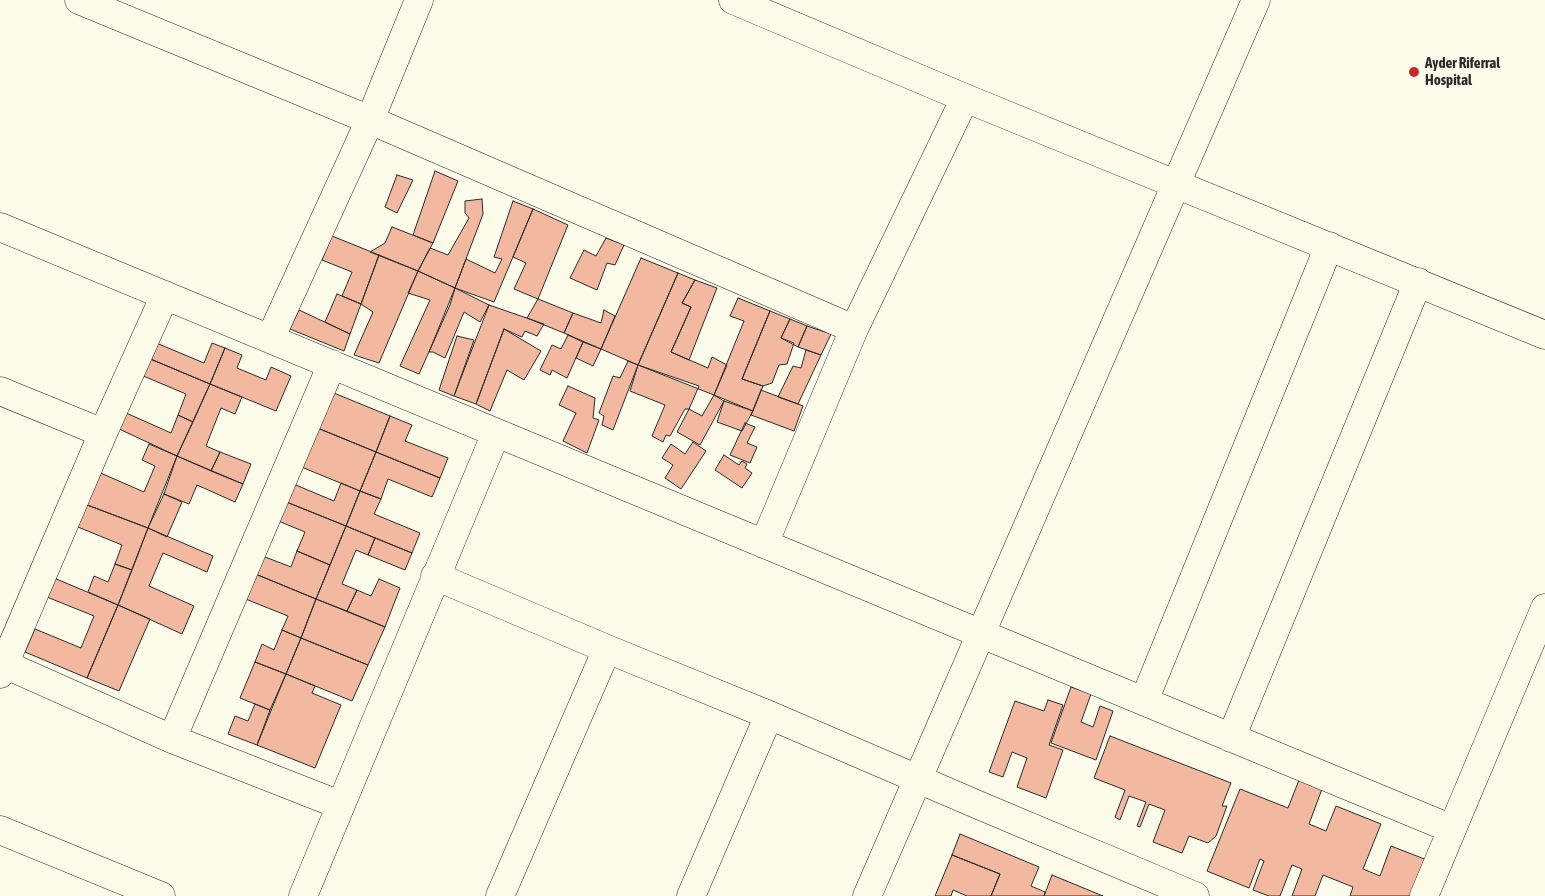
<!DOCTYPE html>
<style>
body{margin:0}
canvas{display:block;background:#fdfbea}
</style>
<canvas width="1545" height="896"></canvas>
<script>
const ctx = document.querySelector('canvas').getContext('2d');
ctx.lineJoin = 'round';
function paint(path, color) {
  ctx.fillStyle = color;
  ctx.fill(path, 'evenodd');
}
function toPath(rows) {
  const path = new Path2D();
  for (const r of rows) {
    path.moveTo(r[0], r[1]);
    for (let i = 2; i < r.length; i += 2) path.lineTo(r[i], r[i + 1]);
  }
  return path;
}
function trace(path, color, width, dash) {
  ctx.strokeStyle = color;
  ctx.lineWidth = width;
  ctx.lineCap = dash ? 'butt' : 'round';
  ctx.setLineDash(dash || []);
  ctx.stroke(path);
}
function drawText(font, color, halo, rows, align = 'center') {
  ctx.font = font + ' "Asap Condensed",sans-serif';
  ctx.lineWidth = 4;
  ctx.setLineDash([]);
  ctx.textBaseline = 'middle';
  ctx.strokeStyle = halo;
  ctx.fillStyle = color;
  for (const [text, x, y, turn = 0] of rows) {
    ctx.save();
    ctx.translate(x, y);
    ctx.rotate((+turn || 0) * Math.PI / 180);
    ctx.textAlign = isNaN(turn) ? turn : align;
    if (halo) ctx.strokeText(text, 0, 0);
    ctx.fillText(text, 0, 0);
    ctx.restore();
  }
}
const building = toPath([
 [435,171,458,181,433,243,413,235,435,171],
 [397,175,413,180,397,213,385,207,397,175],
 [482,199,483,214,455,288,418,271,430,248,448,255,469,218,465,213,465,201,482,199],
 [513,201,533,209,494,302,455,288,466,259,495,273,502,259,494,257,513,201],
 [533,209,568,225,538,299,514,289,526,263,513,257,533,209],
 [392,227,433,243,418,271,370,252,385,243,392,227],
 [332,236,379,255,361,304,342,296,352,272,322,260,332,236],
 [606,238,624,245,615,265,607,263,597,290,570,278,584,250,596,256,606,238],
 [379,255,418,271,379,363,354,355,373,312,361,304,379,255],
 [641,258,678,273,638,365,601,349,641,258],
 [418,271,455,288,450,305,419,374,400,366,430,300,408,293,418,271],
 [678,273,695,280,682,303,691,307,671,352,708,368,712,357,727,365,714,395,638,365,678,273],
 [695,280,717,288,689,360,671,352,691,307,682,303,695,280],
 [455,288,489,305,480,322,464,312,445,358,433,352,429,352,455,288],
 [337,294,361,304,350,334,325,322,337,294],
 [738,298,770,311,742,379,763,386,753,411,714,395,744,321,730,316,738,298],
 [538,299,573,313,564,333,527,318,538,299],
 [489,305,544,324,537,336,525,331,522,337,504,329,476,404,454,396,489,305],
 [299,310,350,334,344,351,290,329,299,310],
 [604,310,615,316,601,349,564,333,573,313,601,323,604,310],
 [770,311,790,319,781,338,794,343,787,364,779,365,772,383,763,386,742,379,770,311],
 [790,319,807,326,798,347,781,338,790,319],
 [807,326,831,334,821,355,798,347,807,326],
 [504,329,541,351,524,380,507,370,490,411,476,404,504,329],
 [568,335,583,342,567,378,552,370,550,375,540,370,552,345,561,349,568,335],
 [457,336,474,340,454,396,439,390,457,336],
 [154,342,204,363,212,343,225,348,210,384,148,358,154,342],
 [583,342,601,349,593,366,576,358,583,342],
 [225,348,242,355,237,368,266,380,271,367,291,376,276,411,210,384,225,348],
 [806,350,821,355,798,404,778,397,793,366,801,368,806,350],
 [148,358,210,384,193,422,178,415,186,394,141,375,148,358],
 [628,361,638,365,613,430,602,425,604,416,599,413,613,376,620,378,628,361],
 [638,365,699,386,689,409,685,409,670,436,666,435,663,442,652,436,665,405,630,391,638,365],
 [210,384,242,397,235,414,221,408,206,446,220,452,211,471,177,456,210,384],
 [568,386,595,398,593,418,599,420,587,453,563,441,576,413,559,405,568,386],
 [761,390,803,406,794,431,751,415,761,390],
 [329,391,390,416,376,452,315,427,329,391],
 [714,395,724,401,700,445,677,432,689,409,702,416,714,395],
 [724,401,753,411,742,431,717,422,724,401],
 [124,412,171,433,178,415,193,422,177,456,117,428,124,412],
 [390,416,412,425,405,441,448,458,440,478,376,452,390,416],
 [745,423,755,427,747,443,757,447,750,463,730,455,745,423],
 [315,427,376,452,360,491,299,466,315,427],
 [693,442,706,451,681,489,665,478,673,465,662,458,671,444,685,454,693,442],
 [149,444,177,456,148,528,82,503,96,471,144,492,155,466,142,460,149,444],
 [220,452,251,464,243,484,211,471,220,452],
 [376,452,440,478,432,497,388,479,381,499,360,491,376,452],
 [724,455,739,465,742,461,747,464,745,468,752,473,742,488,715,470,724,455],
 [177,456,243,484,235,502,197,485,189,504,164,494,177,456],
 [291,483,334,501,341,483,360,491,346,526,284,501,291,483],
 [360,491,381,499,374,514,420,533,412,553,346,526,360,491],
 [164,494,182,502,167,537,148,528,164,494],
 [284,501,346,526,330,565,297,551,305,532,276,520,284,501],
 [82,503,148,528,132,570,115,564,122,545,73,525,82,503],
 [346,526,375,538,368,555,356,550,342,584,357,590,347,611,316,599,346,526],
 [148,528,213,556,207,572,163,553,149,586,194,606,182,634,118,605,148,528],
 [375,538,412,553,405,570,368,555,375,538],
 [297,551,330,565,316,599,253,573,260,555,291,567,297,551],
 [115,564,132,570,118,605,88,592,94,576,108,582,115,564],
 [253,573,316,599,301,638,282,630,288,616,243,598,253,573],
 [54,578,118,605,87,678,25,652,35,629,81,648,94,616,47,597,54,578],
 [379,579,400,588,385,627,347,611,357,590,371,596,379,579],
 [316,599,385,627,368,665,301,638,316,599],
 [118,605,150,619,119,691,87,678,118,605],
 [282,630,301,638,286,674,255,662,262,644,274,650,282,630],
 [301,638,368,665,352,701,286,674,301,638],
 [255,662,286,674,270,710,240,698,255,662],
 [286,674,315,686,312,693,341,705,315,768,257,745,286,674],
 [1071,687,1091,694,1081,722,1093,727,1100,706,1113,711,1096,760,1051,743,1071,687],
 [1048,700,1063,705,1049,745,1063,750,1046,798,1017,787,1027,758,1012,752,1003,777,989,772,1015,701,1044,711,1048,700],
 [255,704,270,710,257,745,228,734,235,716,248,721,255,704],
 [1110,736,1231,783,1222,806,1227,806,1216,836,1208,843,1189,836,1182,853,1153,842,1165,810,1149,804,1140,827,1137,826,1146,802,1129,796,1120,820,1115,817,1125,790,1094,778,1110,736],
 [1299,780,1322,789,1309,824,1326,831,1336,806,1381,824,1363,869,1380,876,1391,846,1427,860,1413,896,1350,896,1353,887,1323,875,1315,896,1292,896,1302,869,1292,865,1280,896,1269,896,1253,890,1264,861,1260,859,1249,888,1207,871,1240,789,1288,808,1299,780],
 [960,834,1039,867,1031,886,1045,892,1044,896,991,896,1000,874,952,855,960,834],
 [952,855,1000,874,991,896,967,896,953,890,951,896,935,896,952,855],
 [1052,875,1103,896,1044,896,1052,875]
]);
const minor = toPath([
 [79,0,370,120,854,329],
 [733,0,965,98,1545,335],
 [0,227,1452,829],
 [270,339,370,120,419,0],
 [0,391,103,433],
 [764,544,854,329,965,98],
 [435,576,607,649,769,715,983,807,1195,896],
 [4,664,172,739,340,805],
 [0,674,103,433,165,295],
 [1144,701,1329,246],
 [1231,738,1418,282],
 [172,739,332,364],
 [0,830,161,896],
 [303,896,496,433],
 [500,896,607,649],
 [691,896,769,715],
 [867,896,1256,0],
 [1424,896,1545,608]
]);
const markers = [
 [1414,72,6,"#c62828"]
];
const poiNames = [
 ["Ayder Riferral",1425,63],
 ["Hospital",1425,80]
];
paint(building, '#f2b8a0');
trace(building, '#2b2b2b', 1);
trace(minor, '#2b2b2b', 29);
trace(minor, '#fdfbea', 28);
for (const [x, y, r, color] of markers) {
  const dot = new Path2D();
  dot.arc(x, y, r, 0, 2 * Math.PI);
  ctx.fillStyle = color;
  ctx.fill(dot);
  trace(dot, '#fdfbea', 2);
}
drawText('bold 15px', '#2b2b2b', '#fdfbea', poiNames, 'left');
</script>
